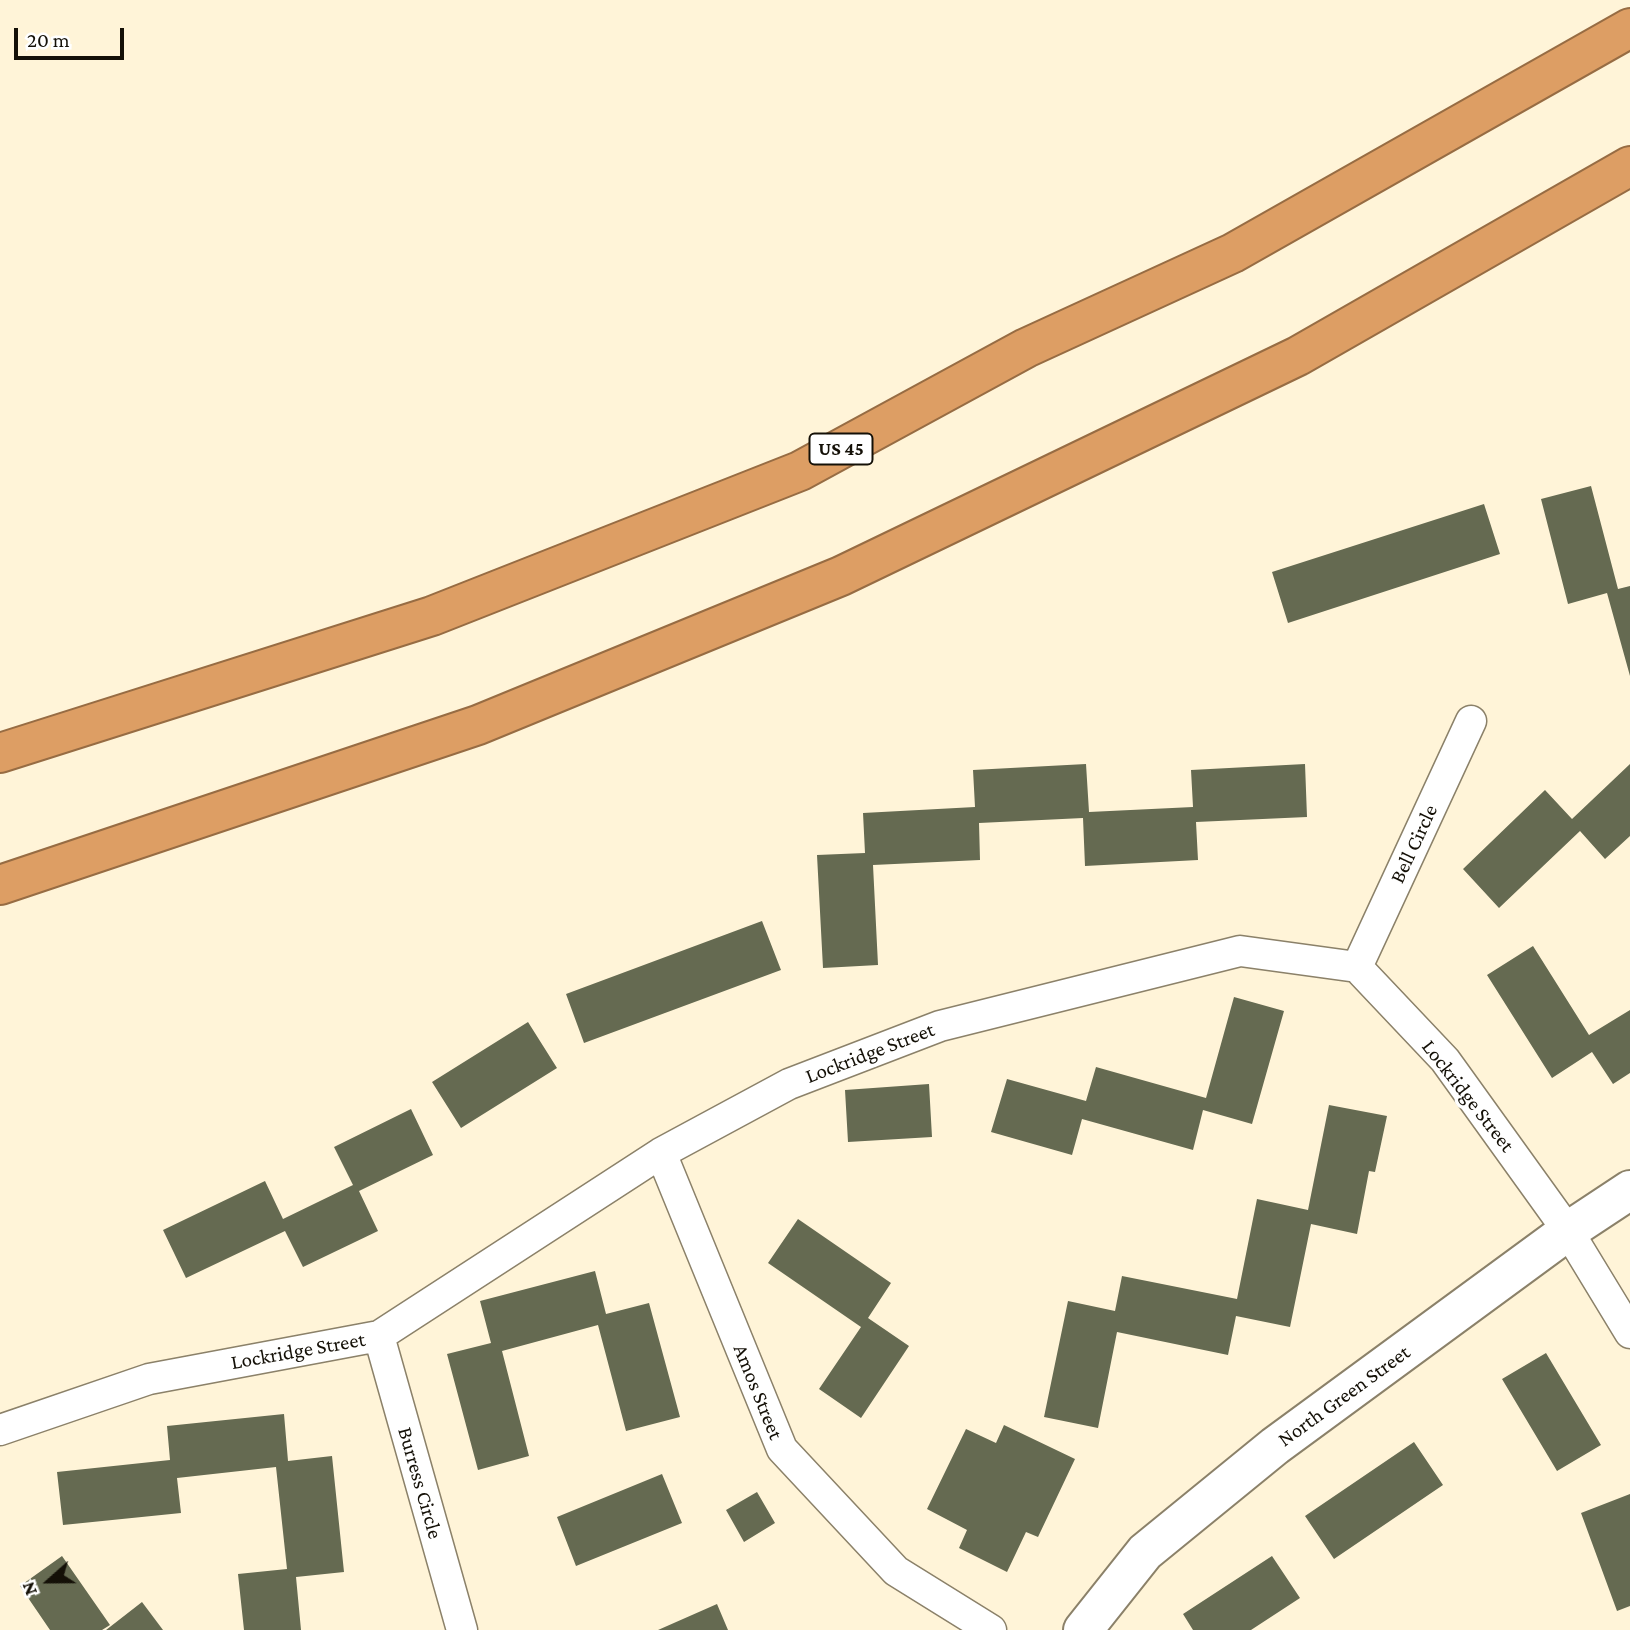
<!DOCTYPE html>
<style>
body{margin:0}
#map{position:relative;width:1630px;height:1630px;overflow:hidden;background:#fff4d8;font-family:"Crimson Pro",serif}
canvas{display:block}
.north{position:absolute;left:14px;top:1546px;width:70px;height:70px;-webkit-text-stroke:5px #fff;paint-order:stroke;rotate:249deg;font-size:19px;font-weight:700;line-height:28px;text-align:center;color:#141007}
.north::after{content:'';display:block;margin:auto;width:24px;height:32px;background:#141007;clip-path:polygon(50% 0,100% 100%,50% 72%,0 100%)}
.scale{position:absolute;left:14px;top:28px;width:110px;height:32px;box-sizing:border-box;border:4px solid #141007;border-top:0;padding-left:9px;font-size:21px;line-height:24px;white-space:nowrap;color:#141007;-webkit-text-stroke:5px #fff;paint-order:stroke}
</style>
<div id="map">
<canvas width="1630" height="1630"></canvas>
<div class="north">N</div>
<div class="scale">20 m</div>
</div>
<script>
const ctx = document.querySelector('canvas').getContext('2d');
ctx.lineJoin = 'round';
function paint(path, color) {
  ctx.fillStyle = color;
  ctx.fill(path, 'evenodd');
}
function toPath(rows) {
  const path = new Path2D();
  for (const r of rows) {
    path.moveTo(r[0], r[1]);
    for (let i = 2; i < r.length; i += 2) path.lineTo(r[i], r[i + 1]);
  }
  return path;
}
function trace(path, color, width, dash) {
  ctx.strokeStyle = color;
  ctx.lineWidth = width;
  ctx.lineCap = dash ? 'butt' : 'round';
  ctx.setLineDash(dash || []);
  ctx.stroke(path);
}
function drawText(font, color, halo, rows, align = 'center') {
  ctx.font = font + ' "Crimson Pro",serif';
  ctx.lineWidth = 7;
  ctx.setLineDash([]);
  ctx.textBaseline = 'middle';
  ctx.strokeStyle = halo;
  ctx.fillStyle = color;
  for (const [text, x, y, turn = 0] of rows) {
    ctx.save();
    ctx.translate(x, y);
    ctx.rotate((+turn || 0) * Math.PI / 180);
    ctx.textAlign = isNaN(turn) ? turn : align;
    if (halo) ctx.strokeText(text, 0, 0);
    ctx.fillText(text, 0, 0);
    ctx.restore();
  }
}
const building = toPath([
 [1591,486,1618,589,1630,586,1630,676,1607,593,1568,604,1541,499],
 [1484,504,1500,554,1288,623,1272,572],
 [1086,764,1089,812,1193,807,1191,770,1305,764,1307,817,1196,822,1198,860,1085,866,1083,818,979,823,980,860,873,865,878,965,823,968,817,855,865,853,863,813,975,807,973,770],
 [1630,764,1630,836,1605,859,1580,831,1499,908,1463,869,1545,790,1572,819],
 [762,921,781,970,584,1043,566,994],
 [1533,946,1589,1035,1630,1010,1630,1073,1613,1084,1592,1052,1552,1078,1487,975],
 [1234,997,1284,1011,1252,1124,1203,1110,1193,1150,1082,1119,1072,1155,991,1132,1007,1079,1086,1101,1096,1067,1206,1098],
 [528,1022,557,1068,461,1128,432,1082],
 [929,1084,932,1137,848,1142,845,1090],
 [1329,1105,1387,1116,1375,1172,1369,1171,1357,1234,1311,1224,1290,1327,1236,1316,1228,1355,1117,1332,1098,1428,1044,1417,1068,1301,1115,1311,1122,1276,1237,1299,1257,1199,1308,1210],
 [411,1109,433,1155,359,1191,378,1231,303,1267,285,1231,186,1278,163,1230,265,1181,283,1219,353,1185,334,1147],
 [798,1219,891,1283,868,1318,909,1346,861,1418,819,1389,861,1327,768,1263],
 [595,1271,606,1314,649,1303,680,1417,626,1431,598,1325,502,1351,529,1456,478,1470,447,1354,491,1343,480,1301],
 [1546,1353,1601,1445,1557,1471,1502,1379],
 [284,1414,288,1461,332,1456,344,1572,296,1577,301,1630,244,1630,238,1574,287,1569,276,1467,177,1478,181,1513,63,1525,57,1472,170,1460,167,1426],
 [1004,1425,1075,1459,1038,1537,1026,1532,1007,1572,959,1548,967,1530,927,1509,966,1429,996,1443],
 [1414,1442,1443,1485,1334,1559,1305,1516],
 [662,1474,682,1523,576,1566,557,1517],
 [757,1492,775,1523,744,1542,726,1510],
 [1630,1494,1630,1606,1617,1611,1581,1513],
 [62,1556,110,1625,102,1630,50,1630,20,1586],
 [1272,1556,1300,1598,1251,1630,1193,1630,1183,1614],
 [142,1602,163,1630,106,1630],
 [717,1604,728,1630,658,1630]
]);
const minor = toPath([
 [1357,967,1471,721],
 [661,1153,782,1449,896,1571,991,1630],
 [379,1336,462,1630],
 [0,1430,149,1379,379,1336,661,1153,789,1084,940,1026,1240,951,1357,967,1445,1060,1568,1231,1630,1333]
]);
const tertiary = toPath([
 [1083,1630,1145,1552,1275,1446,1568,1231,1630,1190]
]);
const motorway = toPath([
 [0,753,432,616,800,471,1026,348,1233,253,1630,28],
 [0,885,478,725,841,576,1298,356,1630,166]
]);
const shields = [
 [841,449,63]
];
const shieldNames = [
 ["US 45",841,449]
];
const streetNames = [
 ["Bell Circle",1414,844,-65],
 ["Lockridge Street",870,1053,-21],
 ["Lockridge Street",1468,1096,52],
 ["Lockridge Street",298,1351,-10],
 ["Amos Street",758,1392,68],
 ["North Green Street",1344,1396,-36],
 ["Burress Circle",420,1483,74]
];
paint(building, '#656a51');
trace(minor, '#8b8169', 33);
trace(tertiary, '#8b8169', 42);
trace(motorway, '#976c43', 42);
trace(minor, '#fff', 30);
trace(tertiary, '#fff', 38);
trace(motorway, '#dd9e64', 38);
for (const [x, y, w] of shields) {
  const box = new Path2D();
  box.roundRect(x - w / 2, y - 15.5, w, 31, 5);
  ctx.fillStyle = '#fff';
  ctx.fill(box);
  trace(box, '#141007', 2);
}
drawText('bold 19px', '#141007', null, shieldNames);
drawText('21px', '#141007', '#fff', streetNames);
</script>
